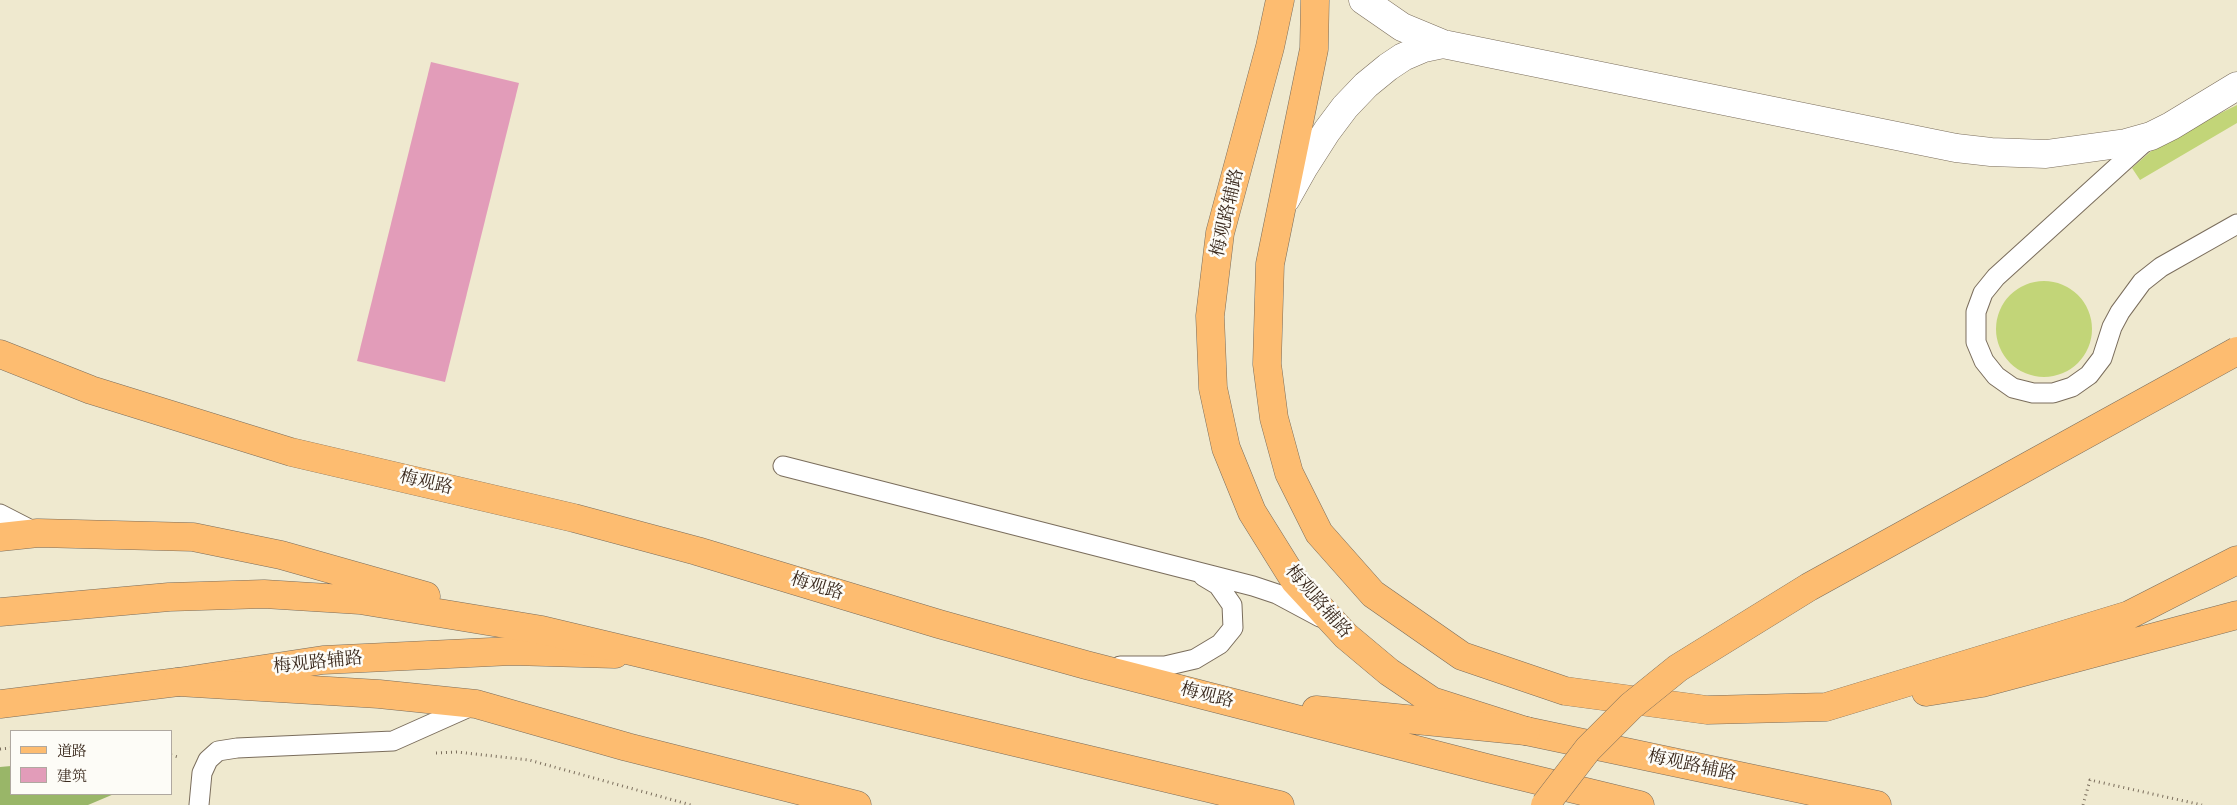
<!DOCTYPE html>
<meta charset="utf-8">
<style>
body{margin:0}
#map{position:relative;width:2237px;height:805px;overflow:hidden;background:#efe9cf;font-family:"Gentium Book Plus","Noto Serif SC",serif}
canvas{display:block}
.legend{position:absolute;left:10px;top:730px;width:162px;height:65px;box-sizing:border-box;background:#fdfcf7;border:1px solid #afa8a0;margin:0;padding:6px 9px;list-style:none;font-size:15px;color:#3b2a1e}
.legend li{display:flex;align-items:center;gap:10px;height:25px}
.legend b{width:25px;border:1px solid #afa8a0}
</style>
<div id="map">
<canvas width="2237" height="805"></canvas>
<ul class="legend">
<li><b style="height:6px;background:#fdbc70"></b>道路</li>
<li><b style="height:14px;background:#e29cb9"></b>建筑</li>
</ul>
</div>
<script>
const ctx = document.querySelector('canvas').getContext('2d');
ctx.lineJoin = 'round';
function paint(path, color) {
  ctx.fillStyle = color;
  ctx.fill(path, 'evenodd');
}
function toPath(rows) {
  const path = new Path2D();
  for (const r of rows) {
    if (r.length === 3) {
      path.moveTo(r[0] + r[2], r[1]);
      path.arc(r[0], r[1], r[2], 0, 2 * Math.PI);
      continue;
    }
    path.moveTo(r[0], r[1]);
    for (let i = 2; i < r.length; i += 2) path.lineTo(r[i], r[i + 1]);
  }
  return path;
}
function trace(path, color, width, dash) {
  ctx.strokeStyle = color;
  ctx.lineWidth = width;
  ctx.lineCap = dash ? 'butt' : 'round';
  ctx.setLineDash(dash || []);
  ctx.stroke(path);
}
function drawText(font, color, halo, rows, align = 'center') {
  ctx.font = font + ' "Gentium Book Plus","Noto Serif SC",serif';
  ctx.lineWidth = 5;
  ctx.setLineDash([]);
  ctx.textBaseline = 'middle';
  ctx.strokeStyle = halo;
  ctx.fillStyle = color;
  for (const [text, x, y, turn = 0] of rows) {
    ctx.save();
    ctx.translate(x, y);
    ctx.rotate((+turn || 0) * Math.PI / 180);
    ctx.textAlign = isNaN(turn) ? turn : align;
    if (halo) ctx.strokeText(text, 0, 0);
    ctx.fillText(text, 0, 0);
    ctx.restore();
  }
}
const green = toPath([
 [2237,105,2237,123,2140,180,2132,168,2150,152,2166,140],
 [2044,329,48]
]);
const forest = toPath([
 [11,766,11,794,114,794,88,805,0,805,0,767]
]);
const building = toPath([
 [431,62,519,83,445,382,357,361]
]);
const path = toPath([
 [0,749,11,748],
 [436,753,457,752,529,760,691,805],
 [171,755,178,757],
 [2083,805,2090,780,2202,805]
]);
const lane = toPath([
 [2148,139,1996,277,1983,293,1976,312,1976,342,1984,361,1996,376,2013,388,2033,393,2053,393,2072,387,2089,375,2102,358,2112,327,2120,312,2142,282,2161,267,2237,224],
 [783,466,1253,586,1277,594,1320,617],
 [0,514,37,533],
 [1120,666,1165,666,1195,659,1220,644,1233,628,1232,605,1218,585,1203,576],
 [199,805,202,773,208,760,218,751,237,748,393,741,476,704]
]);
const street = toPath([
 [1363,0,1402,27,1443,44,1956,148,1991,152,2046,154,2126,143,2151,136,2171,126,2237,86],
 [1286,199,1304,167,1327,131,1345,107,1366,85,1388,67,1403,57,1424,48,1443,44]
]);
const primary = toPath([
 [1280,0,1270,47,1220,233,1210,316,1213,388,1226,448,1252,512,1295,581,1346,636,1389,672,1432,701,1526,731,1877,805],
 [0,704,178,682,323,660,512,651,615,654]
]);
const highway = toPath([
 [1315,0,1314,49,1270,264,1267,364,1274,418,1289,473,1319,533,1373,594,1462,656,1565,691,1707,710,1826,707,2129,615,2237,560],
 [0,354,91,390,291,452,574,518,697,551,939,624,1086,665,1487,768,1640,805],
 [0,537,38,533,193,537,281,555,426,596],
 [0,612,169,597,264,594,360,600,542,630,1280,805],
 [178,682,379,694,476,704,627,747,857,805],
 [1926,692,1982,683,2237,615],
 [1316,710,1526,731]
]);
const highwayBridge = toPath([
 [1545,805,1588,749,1631,706,1678,668,1809,587,2237,351]
]);
const streetNames = [
 ["梅观路辅路",1228,213,-77],
 ["梅观路",426,483,13],
 ["梅观路",817,587,17],
 ["梅观路辅路",1318,602,49],
 ["梅观路辅路",318,663,-6],
 ["梅观路",1207,696,14],
 ["梅观路辅路",1692,766,12]
];
paint(green, '#c2d578');
paint(forest, '#99b668');
paint(building, '#e29cb9');
trace(lane, '#7a6d5c', 21);
trace(street, '#7a6d5c', 29);
trace(primary, '#7a6d5c', 29);
trace(highway, '#7a6d5c', 29);
trace(path, '#7a6d5c', 3, [1, 4]);
trace(lane, '#fff', 19);
trace(street, '#fff', 28);
trace(primary, '#fdbc70', 28);
trace(highway, '#fdbc70', 28);
trace(highwayBridge, '#7a6d5c', 29, []);
trace(highwayBridge, '#fdbc70', 28);
drawText('18px', '#3b2a1e', '#fdfcf7', streetNames);
</script>
